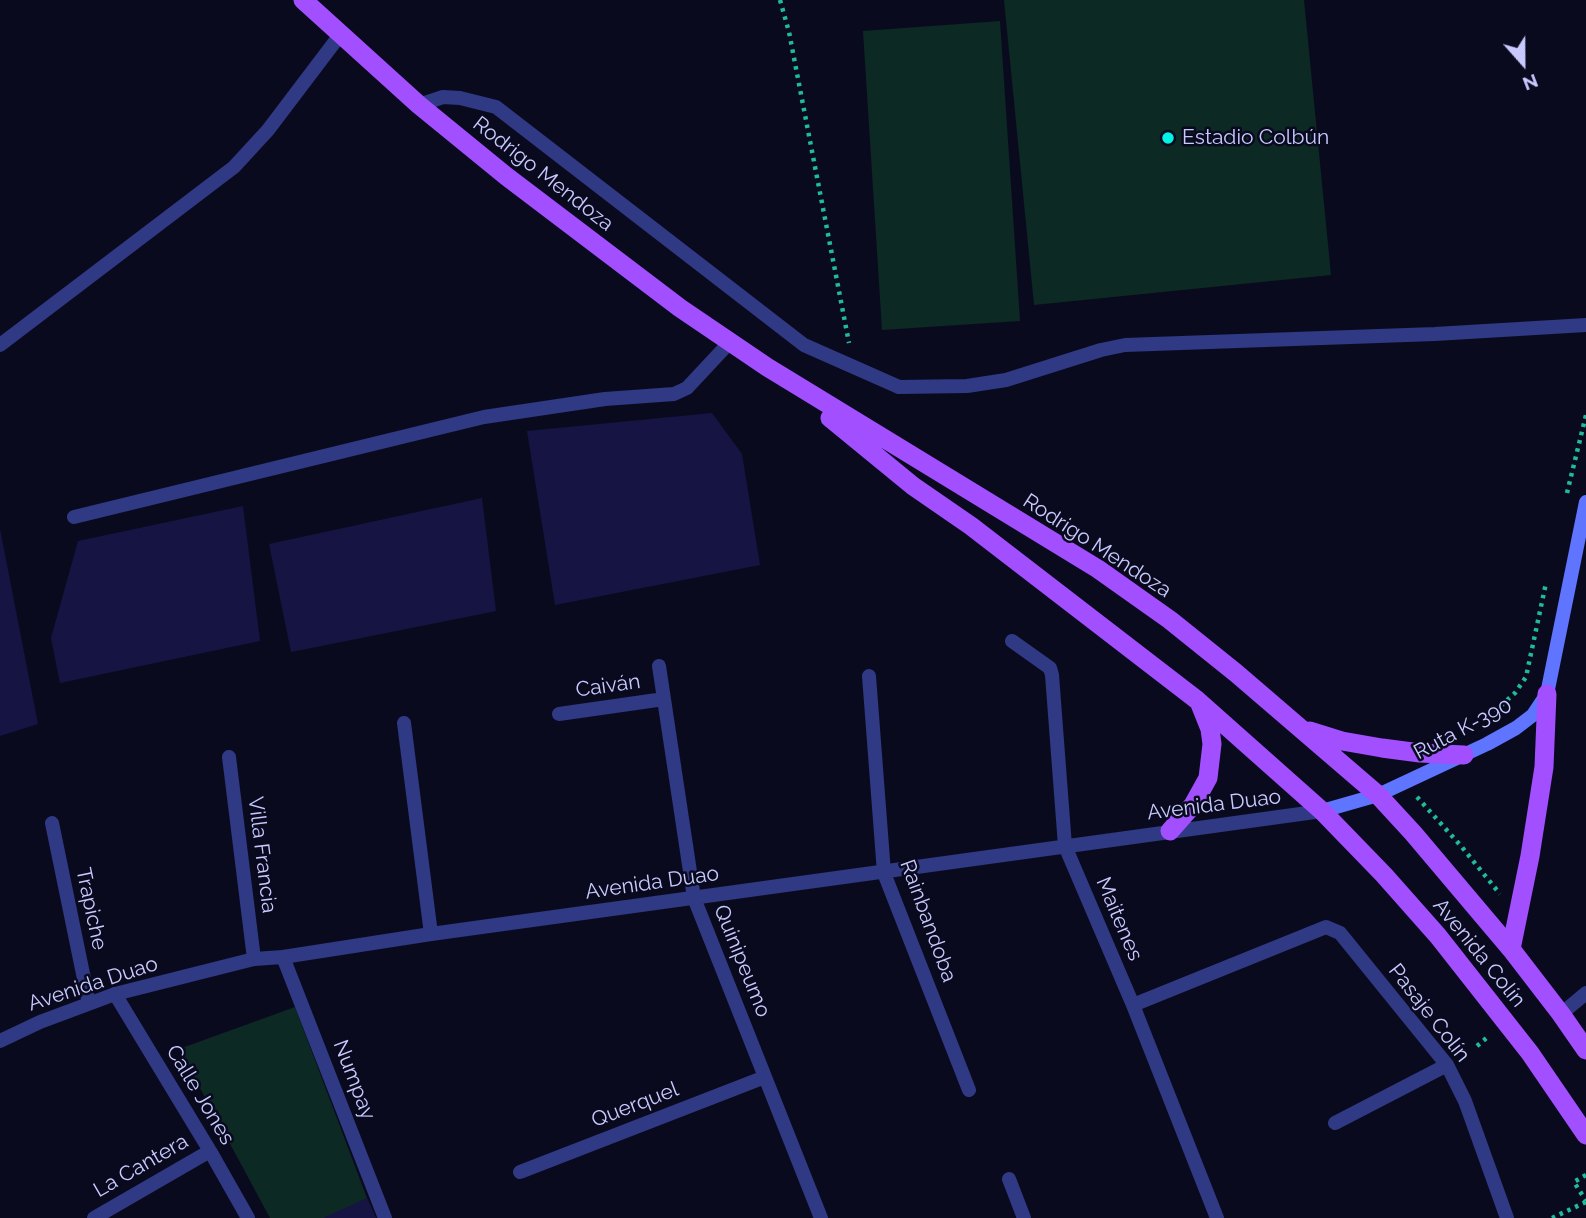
<!DOCTYPE html>
<meta charset="utf-8">
<style>
body{margin:0}
#map{position:relative;width:1586px;height:1218px;overflow:hidden;background:#0a0a1f;font-family:Raleway,sans-serif}
canvas{display:block}
.north{position:absolute;left:1488px;top:28px;width:70px;height:70px;-webkit-text-stroke:5px #0a0a1f;paint-order:stroke;rotate:159deg;font-size:19px;font-weight:700;line-height:28px;text-align:center;color:#c8caff}
.north::after{content:'';display:block;margin:auto;width:24px;height:32px;background:#c8caff;clip-path:polygon(50% 0,100% 100%,50% 72%,0 100%)}
</style>
<div id="map">
<canvas width="1586" height="1218"></canvas>
<div class="north">N</div>
</div>
<script>
const ctx = document.querySelector('canvas').getContext('2d');
ctx.lineJoin = 'round';
function paint(path, color) {
  ctx.fillStyle = color;
  ctx.fill(path, 'evenodd');
}
function toPath(rows) {
  const path = new Path2D();
  for (const r of rows) {
    path.moveTo(r[0], r[1]);
    for (let i = 2; i < r.length; i += 2) path.lineTo(r[i], r[i + 1]);
  }
  return path;
}
function trace(path, color, width, dash) {
  ctx.strokeStyle = color;
  ctx.lineWidth = width;
  ctx.lineCap = dash ? 'butt' : 'round';
  ctx.setLineDash(dash || []);
  ctx.stroke(path);
}
function drawText(font, color, halo, rows, align = 'center') {
  ctx.font = font + ' Raleway,sans-serif';
  ctx.lineWidth = 5;
  ctx.setLineDash([]);
  ctx.textBaseline = 'middle';
  ctx.strokeStyle = halo;
  ctx.fillStyle = color;
  for (const [text, x, y, turn = 0] of rows) {
    ctx.save();
    ctx.translate(x, y);
    ctx.rotate((+turn || 0) * Math.PI / 180);
    ctx.textAlign = isNaN(turn) ? turn : align;
    if (halo) ctx.strokeText(text, 0, 0);
    ctx.fillText(text, 0, 0);
    ctx.restore();
  }
}
const green = toPath([
 [1004,0,1304,0,1331,275,1034,305],
 [1000,21,1020,321,882,330,863,31],
 [295,1007,367,1198,376,1218,270,1218,179,1049]
]);
const building = toPath([
 [712,413,742,454,760,565,555,605,527,431],
 [482,498,496,611,291,652,269,544],
 [243,506,260,641,60,683,51,638,78,541],
 [0,529,38,724,0,736],
 [367,1198,376,1218,323,1218]
]);
const path = toPath([
 [780,0,789,32,849,343],
 [1567,493,1586,415],
 [1488,717,1515,693,1526,677,1546,583],
 [1417,797,1461,846,1500,894],
 [1477,1046,1490,1035],
 [1586,1175,1574,1182,1586,1201],
 [1552,1218,1586,1202]
]);
const service = toPath([
 [0,345,234,167,268,130,340,35],
 [74,517,484,417,605,399,674,394,687,388,730,342]
]);
const minor = toPath([
 [419,105,443,97,460,98,496,107,804,345,899,387,967,386,1006,380,1101,350,1125,345,1435,334,1586,325],
 [1012,641,1050,668,1052,675,1065,846,1133,1005,1217,1218],
 [659,666,694,898,821,1218],
 [869,676,884,873,969,1090],
 [559,714,664,699],
 [404,723,431,934],
 [229,757,254,959],
 [52,823,89,1003],
 [283,957,385,1218],
 [115,994,210,1151,248,1218],
 [1133,1005,1326,927,1340,933,1447,1065,1465,1101,1507,1218],
 [1335,1123,1447,1065],
 [520,1172,765,1077],
 [1009,1179,1024,1218],
 [94,1218,210,1151]
]);
const tertiary = toPath([
 [1561,1014,1586,993],
 [0,1041,40,1022,115,994,254,959,283,957,431,934,1322,811]
]);
const secondary = toPath([
 [1322,811,1378,795,1487,744,1516,728,1533,715,1547,694,1586,502]
]);
const primary = toPath([
 [303,0,419,105,506,176,680,308,767,367,1098,569,1170,620,1236,673,1378,795,1413,833,1511,949,1561,1014,1586,1050],
 [830,418,913,486,971,526,1197,700,1322,811,1384,875,1438,936,1530,1053,1586,1135],
 [1310,731,1342,741,1382,748,1420,753,1464,755],
 [1170,831,1193,805,1208,778,1212,744,1210,729,1200,704],
 [1511,949,1530,856,1544,767,1547,694]
]);
const markers = [
 [1168,138,7,"#00f3e5"]
];
const poiNames = [
 ["Estadio Colbún",1182,138]
];
const streetNames = [
 ["Rodrigo Mendoza",543,174,38],
 ["Rodrigo Mendoza",1097,546,33],
 ["Caiván",608,686,-8],
 ["Ruta K-390",1463,729,-28],
 ["Avenida Duao",1214,805,-7],
 ["Villa Francia",262,855,83],
 ["Avenida Duao",652,883,-8],
 ["Trapiche",91,909,78],
 ["Maitenes",1119,919,67],
 ["Rainbandoba",928,921,70],
 ["Avenida Colín",1479,953,51],
 ["Quinipeumo",742,961,68],
 ["Avenida Duao",93,984,-18],
 ["Pasaje Colín",1429,1013,52],
 ["Numpay",354,1080,69],
 ["Calle Jones",200,1095,59],
 ["Querquel",635,1105,-21],
 ["La Cantera",141,1166,-30]
];
paint(green, '#0c2924');
paint(building, '#161442');
trace(path, '#20bb99', 4.5, [3.5, 5]);
trace(service, '#303983', 14);
trace(minor, '#303983', 14);
trace(tertiary, '#303983', 14);
trace(secondary, '#5f74ff', 14);
trace(primary, '#a24fff', 19);
for (const [x, y, r, color] of markers) {
  const dot = new Path2D();
  dot.arc(x, y, r, 0, 2 * Math.PI);
  ctx.fillStyle = color;
  ctx.fill(dot);
  trace(dot, '#0a0a1f', 2.5);
}
drawText('21px', '#c8caff', '#0a0a1f', poiNames, 'left');
drawText('21px', '#c8caff', '#0a0a1f', streetNames);
</script>
